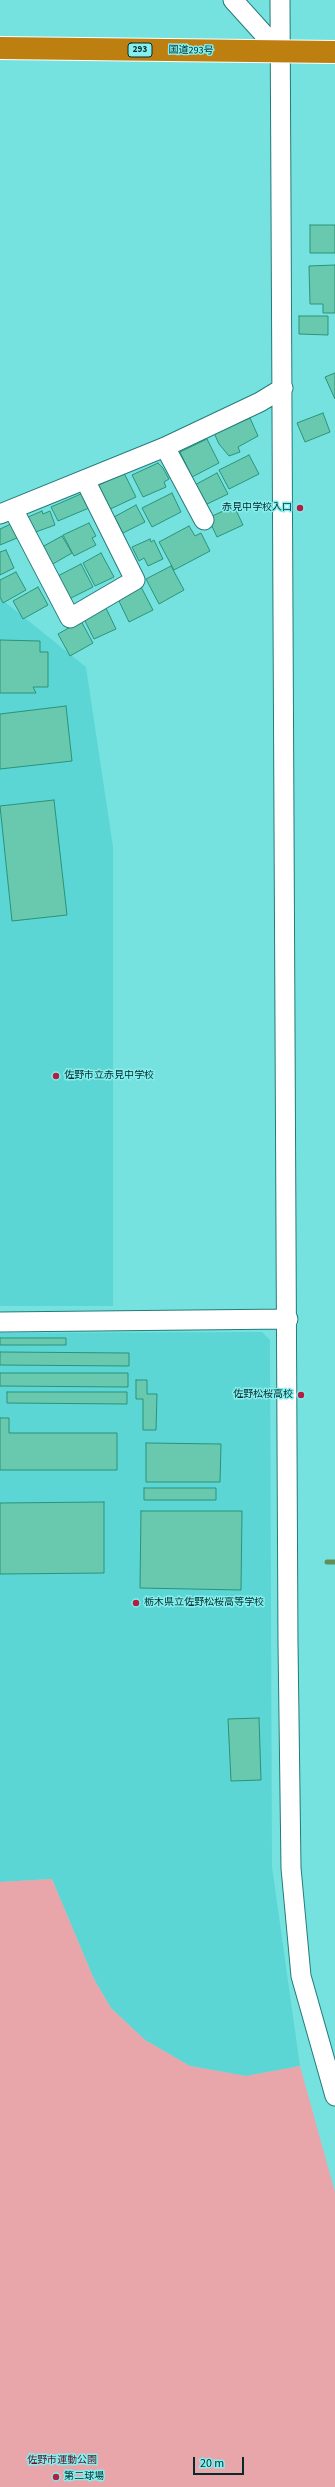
<!DOCTYPE html>
<meta charset="utf-8">
<style>
body{margin:0}
#map{position:relative;width:335px;height:2487px;overflow:hidden;background:#76e2e0;font-family:"Source Sans 3",sans-serif}
canvas{display:block}
.scale{position:absolute;left:193px;top:2457px;width:51px;height:18px;box-sizing:border-box;border:2px solid #062b2a;border-top:0;padding-left:5px;font-size:12px;line-height:14px;white-space:nowrap;color:#062b2a;-webkit-text-stroke:3px #84efee;paint-order:stroke}
</style>
<div id="map">
<canvas width="335" height="2487"></canvas>
<div class="scale">20 m</div>
</div>
<script>
const ctx = document.querySelector('canvas').getContext('2d');
ctx.lineJoin = 'round';
function paint(path, color) {
  ctx.fillStyle = color;
  ctx.fill(path, 'evenodd');
}
function toPath(rows) {
  const path = new Path2D();
  for (const r of rows) {
    path.moveTo(r[0], r[1]);
    for (let i = 2; i < r.length; i += 2) path.lineTo(r[i], r[i + 1]);
  }
  return path;
}
function trace(path, color, width, dash) {
  ctx.strokeStyle = color;
  ctx.lineWidth = width;
  ctx.lineCap = dash ? 'butt' : 'round';
  ctx.setLineDash(dash || []);
  ctx.stroke(path);
}
function drawText(font, color, halo, rows, align = 'center') {
  ctx.font = font + ' "Source Sans 3","Noto Sans JP",sans-serif';
  ctx.lineWidth = 3;
  ctx.setLineDash([]);
  ctx.textBaseline = 'middle';
  ctx.strokeStyle = halo;
  ctx.fillStyle = color;
  for (const [text, x, y, turn = 0] of rows) {
    ctx.save();
    ctx.translate(x, y);
    ctx.rotate((+turn || 0) * Math.PI / 180);
    ctx.textAlign = isNaN(turn) ? turn : align;
    if (halo) ctx.strokeText(text, 0, 0);
    ctx.fillText(text, 0, 0);
    ctx.restore();
  }
}
const built = toPath([
 [0,598,86,667,113,847,113,1306,0,1306],
 [262,1332,270,1340,272,1867,300,2066,246,2076,190,2066,145,2040,111,2008,94,1979,52,1879,0,1882,0,1333]
]);
const green = toPath([
 [52,1879,94,1979,111,2008,145,2040,190,2066,246,2076,300,2066,335,2192,335,2487,0,2487,0,1882]
]);
const stream = toPath([
 [327,1562,335,1562]
]);
const building = toPath([
 [310,225,335,225,335,253,310,253,310,225],
 [335,265,335,313,323,313,323,304,310,304,309,266,335,265],
 [299,316,328,316,328,335,299,334,299,316],
 [335,373,335,399,325,377,335,373],
 [323,413,330,432,305,442,297,423,323,413],
 [250,418,258,436,238,447,240,452,229,456,219,444,214,433,250,418],
 [207,439,219,463,192,477,180,452,207,439],
 [249,455,259,474,229,489,219,470,249,455],
 [158,463,163,468,169,479,164,482,166,487,143,497,132,475,158,463],
 [124,473,136,497,106,511,95,487,124,473],
 [217,473,228,494,203,506,193,486,217,473],
 [83,493,89,508,58,521,51,507,83,493],
 [172,493,181,512,152,527,142,508,172,493],
 [136,505,145,522,123,533,114,517,136,505],
 [234,506,243,525,217,537,208,518,234,506],
 [42,511,43,514,50,511,55,525,33,533,26,527,28,517,42,511],
 [89,523,96,536,92,538,96,545,74,556,63,535,89,523],
 [11,524,17,538,0,545,0,529,11,524],
 [189,526,195,536,201,533,210,551,174,570,159,542,189,526],
 [62,536,72,553,51,565,42,547,62,536],
 [150,539,151,542,154,540,163,559,148,566,144,558,139,561,132,547,150,539],
 [6,550,14,568,0,575,0,552,6,550],
 [101,553,114,577,95,586,83,563,101,553],
 [81,564,93,587,63,602,52,579,81,564],
 [171,566,184,590,159,604,146,579,171,566],
 [16,572,26,590,3,603,0,597,0,580,16,572],
 [140,585,153,610,129,622,117,597,140,585],
 [38,587,48,605,23,619,13,601,38,587],
 [105,606,116,629,94,639,83,617,105,606],
 [81,621,93,643,70,656,58,634,81,621],
 [0,640,40,641,40,652,48,652,48,687,33,687,36,693,0,693,0,640],
 [66,706,72,761,0,769,0,714,66,706],
 [54,800,67,915,12,921,0,806,54,800],
 [0,1338,66,1338,66,1345,0,1345,0,1338],
 [0,1352,129,1353,129,1366,0,1365,0,1352],
 [0,1373,128,1373,128,1387,0,1386,0,1373],
 [136,1380,147,1380,147,1394,157,1394,156,1430,143,1430,143,1399,136,1399,136,1380],
 [7,1392,127,1392,127,1404,7,1403,7,1392],
 [0,1418,9,1418,9,1433,117,1433,117,1470,0,1470,0,1418],
 [146,1443,221,1444,220,1482,146,1482,146,1443],
 [144,1488,216,1488,216,1500,144,1500,144,1488],
 [104,1502,104,1573,0,1574,0,1503,104,1502],
 [141,1511,242,1511,241,1590,140,1588,141,1511],
 [259,1718,261,1780,231,1781,228,1719,259,1718]
]);
const minor = toPath([
 [233,0,280,52],
 [280,0,288,1643,291,1868,301,1976,335,2096],
 [165,447,204,520],
 [13,509,70,618,135,580,85,480],
 [0,514,165,447,260,402,283,388],
 [0,1322,288,1319]
]);
const highway = toPath([
 [0,48,335,52]
]);
const markers = [
 [300,508,4,"#b21f43"],
 [56,1076,4,"#b21f43"],
 [301,1395,4,"#b21f43"],
 [136,1603,4,"#b21f43"],
 [56,2477,4,"#b21f43"]
];
const shields = [
 [140,50,24]
];
const shieldNames = [
 ["293",140,50]
];
const streetNames = [
 ["国道293号",191,51,1]
];
const poiNames = [
 ["赤見中学校入口",292,508,"right"],
 ["佐野市立赤見中学校",64,1076],
 ["佐野松桜高校",293,1395,"right"],
 ["栃木県立佐野松桜高等学校",144,1603],
 ["第二球場",64,2477]
];
const parkNames = [
 ["佐野市運動公園",62,2461]
];
paint(built, '#5bd6d4');
paint(green, '#e8a5aa');
trace(stream, '#628e58', 5);
paint(building, '#68c9af');
trace(building, '#2b937b', 1);
trace(minor, '#247b7a', 21);
trace(highway, '#fff', 24);
trace(minor, '#fff', 19);
trace(highway, '#bd7f0f', 22);
for (const [x, y, r, color] of markers) {
  const dot = new Path2D();
  dot.arc(x, y, r, 0, 2 * Math.PI);
  ctx.fillStyle = color;
  ctx.fill(dot);
  trace(dot, '#84efee', 1.5);
}
for (const [x, y, w] of shields) {
  const box = new Path2D();
  box.roundRect(x - w / 2, y - 7, w, 14, 3);
  ctx.fillStyle = '#84efee';
  ctx.fill(box);
  trace(box, '#062b2a', 1);
}
drawText('bold 9px', '#062b2a', null, shieldNames);
drawText('10px', '#062b2a', '#84efee', streetNames);
drawText('10px', '#062b2a', '#84efee', poiNames, 'left');
drawText('10px', '#650e22', '#84efee', parkNames);
</script>
